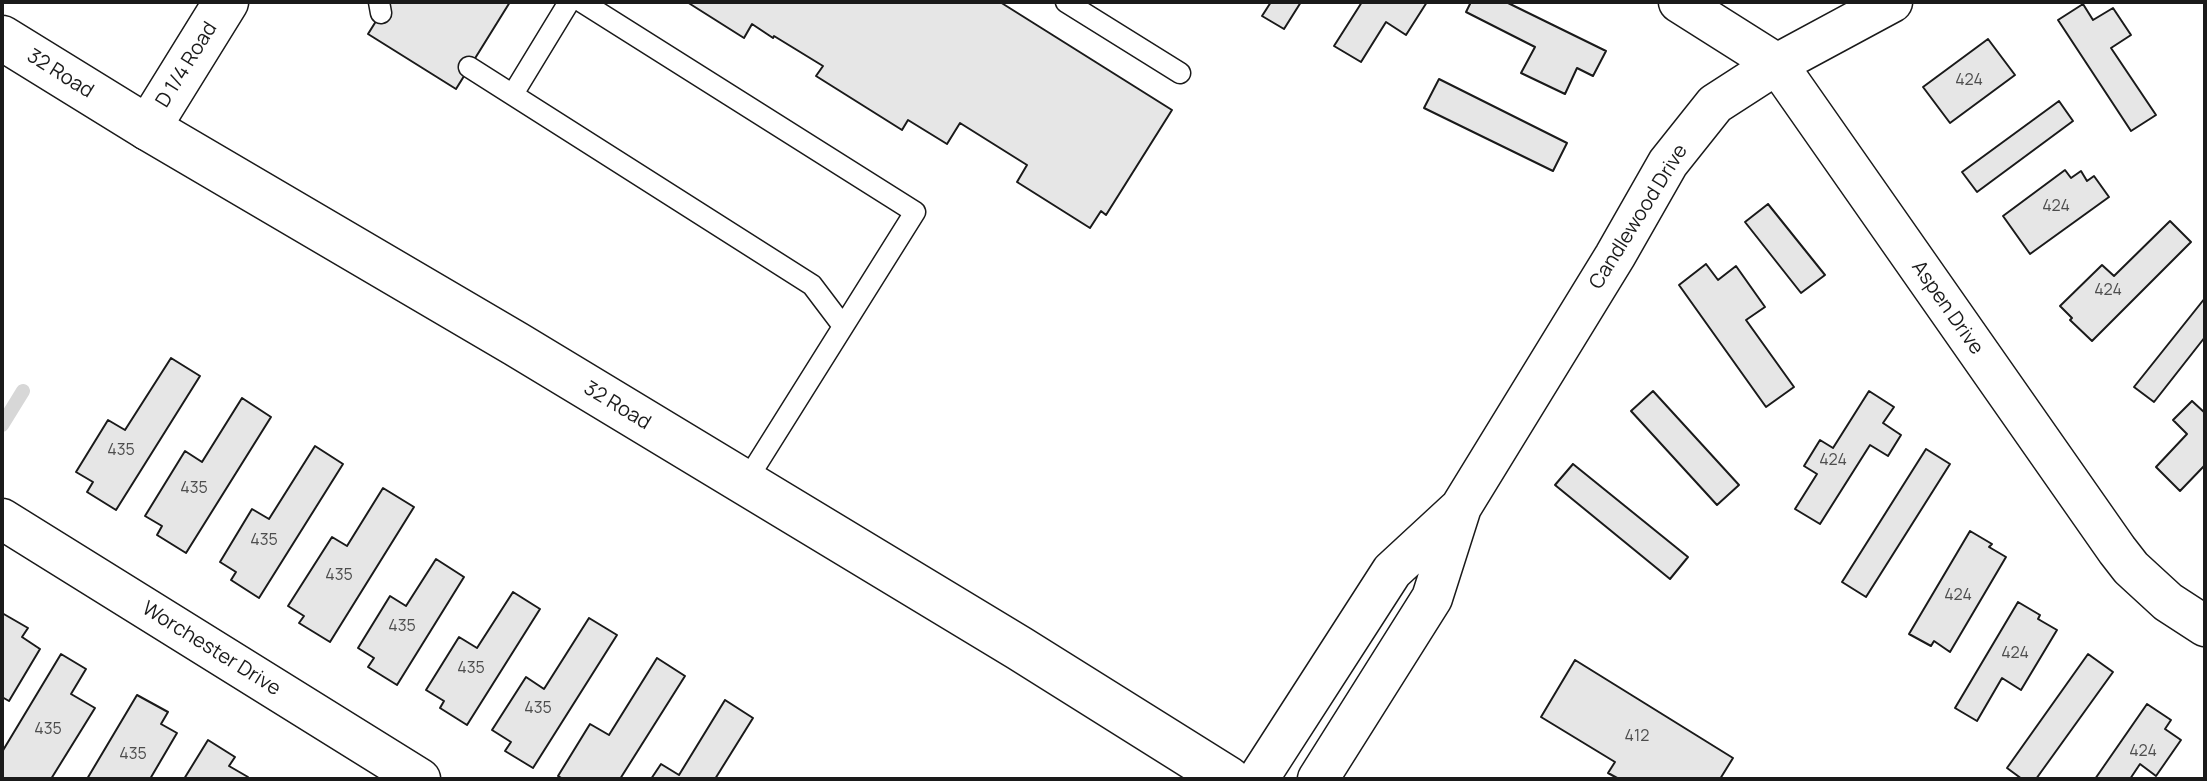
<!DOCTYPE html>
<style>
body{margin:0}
#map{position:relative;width:2207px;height:781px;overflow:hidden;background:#fff;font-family:Manrope,sans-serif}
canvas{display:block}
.frame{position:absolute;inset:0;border:4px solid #1a1a1a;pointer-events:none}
</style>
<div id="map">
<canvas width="2207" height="781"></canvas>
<div class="frame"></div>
</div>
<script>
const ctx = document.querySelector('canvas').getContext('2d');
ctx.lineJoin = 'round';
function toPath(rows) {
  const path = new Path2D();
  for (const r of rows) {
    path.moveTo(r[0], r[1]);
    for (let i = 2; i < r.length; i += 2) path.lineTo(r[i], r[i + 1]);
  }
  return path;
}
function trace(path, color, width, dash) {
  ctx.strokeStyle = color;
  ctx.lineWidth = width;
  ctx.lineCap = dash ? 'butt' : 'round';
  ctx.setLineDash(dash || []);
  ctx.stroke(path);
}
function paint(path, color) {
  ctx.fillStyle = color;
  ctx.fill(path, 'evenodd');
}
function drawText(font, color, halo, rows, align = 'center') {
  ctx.font = font + ' Manrope,sans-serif';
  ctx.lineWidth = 6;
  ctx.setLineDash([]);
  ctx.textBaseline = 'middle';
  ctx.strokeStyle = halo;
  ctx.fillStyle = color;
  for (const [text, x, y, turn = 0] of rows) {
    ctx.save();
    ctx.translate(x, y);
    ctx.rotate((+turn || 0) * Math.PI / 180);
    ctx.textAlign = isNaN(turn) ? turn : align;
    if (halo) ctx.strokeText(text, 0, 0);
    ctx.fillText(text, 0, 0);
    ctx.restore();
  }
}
const stream = toPath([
 [2,425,23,391]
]);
const building = toPath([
 [388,2,510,2,456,89,368,34,388,2],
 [687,2,1000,2,1172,110,1106,215,1101,211,1090,228,1017,182,1027,165,960,123,947,144,908,120,902,130,816,76,823,66,774,36,773,38,752,24,744,38,687,2],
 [1271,2,1301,2,1284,29,1262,16,1271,2],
 [1362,2,1427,2,1406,35,1386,22,1361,62,1334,46,1362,2],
 [1471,2,1506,2,1606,51,1593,76,1577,68,1565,94,1521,73,1535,47,1466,12,1471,2],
 [2083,4,2093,20,2113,8,2131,35,2111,48,2156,115,2131,131,2058,20,2083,4],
 [1988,39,2015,75,1950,123,1923,87,1988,39],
 [1439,79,1567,143,1553,171,1424,108,1439,79],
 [2059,101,2073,121,1977,192,1962,172,2059,101],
 [2065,170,2071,178,2081,171,2087,181,2094,176,2109,197,2030,254,2003,216,2065,170],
 [1768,204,1825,275,1801,293,1745,222,1768,204],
 [2170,221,2191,242,2092,341,2070,320,2072,318,2060,306,2102,265,2114,276,2170,221],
 [1706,264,1718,280,1736,266,1765,307,1746,320,1794,387,1766,407,1679,285,1706,264],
 [2205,298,2205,337,2154,402,2134,387,2205,298],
 [171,358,200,376,116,510,87,492,93,482,76,472,108,420,125,430,171,358],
 [1653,391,1739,485,1717,505,1631,411,1653,391],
 [1869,391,1894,407,1883,423,1901,435,1888,456,1870,445,1820,524,1795,509,1817,474,1804,466,1820,440,1833,448,1869,391],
 [242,398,271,417,186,553,157,535,162,526,145,516,185,451,202,462,242,398],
 [2192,401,2205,413,2205,465,2180,491,2156,467,2187,434,2173,420,2192,401],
 [315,446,343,464,259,598,231,580,236,572,220,562,252,509,269,519,315,446],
 [1926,449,1950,464,1866,597,1842,582,1926,449],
 [1573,464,1688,557,1670,579,1555,485,1573,464],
 [383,488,414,507,330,642,299,623,304,616,288,606,332,537,347,546,383,488],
 [1970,531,1992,544,1989,547,2006,557,1950,652,1934,641,1931,646,1909,634,1970,531],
 [436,559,464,577,397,685,368,667,374,658,358,648,390,596,406,606,436,559],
 [513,592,540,609,467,725,440,708,444,701,426,690,459,637,477,648,513,592],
 [2018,602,2040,615,2038,619,2057,630,2021,690,2002,678,1977,721,1955,708,2018,602],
 [2,613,28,628,22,637,40,649,9,701,2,697,2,613],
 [589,618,617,635,533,768,505,751,511,742,492,730,526,677,544,689,589,618],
 [61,654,86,669,71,694,95,708,51,779,2,779,2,752,61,654],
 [2088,654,2113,672,2036,779,2022,779,2007,768,2088,654],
 [657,658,685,676,620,779,563,779,558,776,590,724,609,735,657,658],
 [1575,660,1733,758,1720,779,1619,779,1608,773,1615,762,1541,717,1575,660],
 [137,695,168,712,161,724,177,733,150,779,87,779,137,695],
 [725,700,753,718,715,779,651,779,661,764,679,775,725,700],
 [2147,704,2171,720,2165,729,2181,740,2156,776,2140,764,2130,779,2095,779,2147,704],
 [208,740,235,757,229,766,248,777,247,779,184,779,208,740]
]);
const lane = toPath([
 [379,2,381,13],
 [582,2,915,212,745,483],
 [1066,2,1180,73],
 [469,67,812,285,843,326],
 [513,94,569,2]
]);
const street = toPath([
 [1679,2,1777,64,2117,550,2131,568,2168,602,2205,626],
 [2,519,420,779],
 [1258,779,1392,571,1458,510],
 [1318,779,1432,598,1461,507,1615,256,1668,163,1715,104,1777,64,1892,2]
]);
const secondary = toPath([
 [148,128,226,2]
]);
const primary = toPath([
 [2,38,148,128,516,344,1019,648,1228,779]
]);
const numberNames = [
 ["424",1969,81],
 ["424",2056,207],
 ["424",2108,291],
 ["435",121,451],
 ["424",1833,461],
 ["435",194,489],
 ["435",264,541],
 ["435",339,576],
 ["424",1958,596],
 ["435",402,627],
 ["424",2015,654],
 ["435",471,669],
 ["435",538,709],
 ["435",48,730],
 ["412",1637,737],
 ["424",2143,752],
 ["435",133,755]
];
const streetNames = [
 ["D 1/4 Road",187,65,-58],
 ["32 Road",60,74,32],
 ["Candlewood Drive",1639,217,-58],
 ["Aspen Drive",1947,308,55],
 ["32 Road",617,406,31],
 ["Worchester Drive",211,649,32]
];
trace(stream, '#d7d7d7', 14);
paint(building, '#e6e6e6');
trace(building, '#1a1a1a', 2);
trace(lane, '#1a1a1a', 23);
trace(street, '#1a1a1a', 43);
trace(secondary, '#1a1a1a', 47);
trace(primary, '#1a1a1a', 47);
trace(lane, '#fff', 20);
trace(street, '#fff', 40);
trace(secondary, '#fff', 44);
trace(primary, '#fff', 44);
drawText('16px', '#4d4d4d', null, numberNames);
drawText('20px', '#1a1a1a', '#fff', streetNames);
</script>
